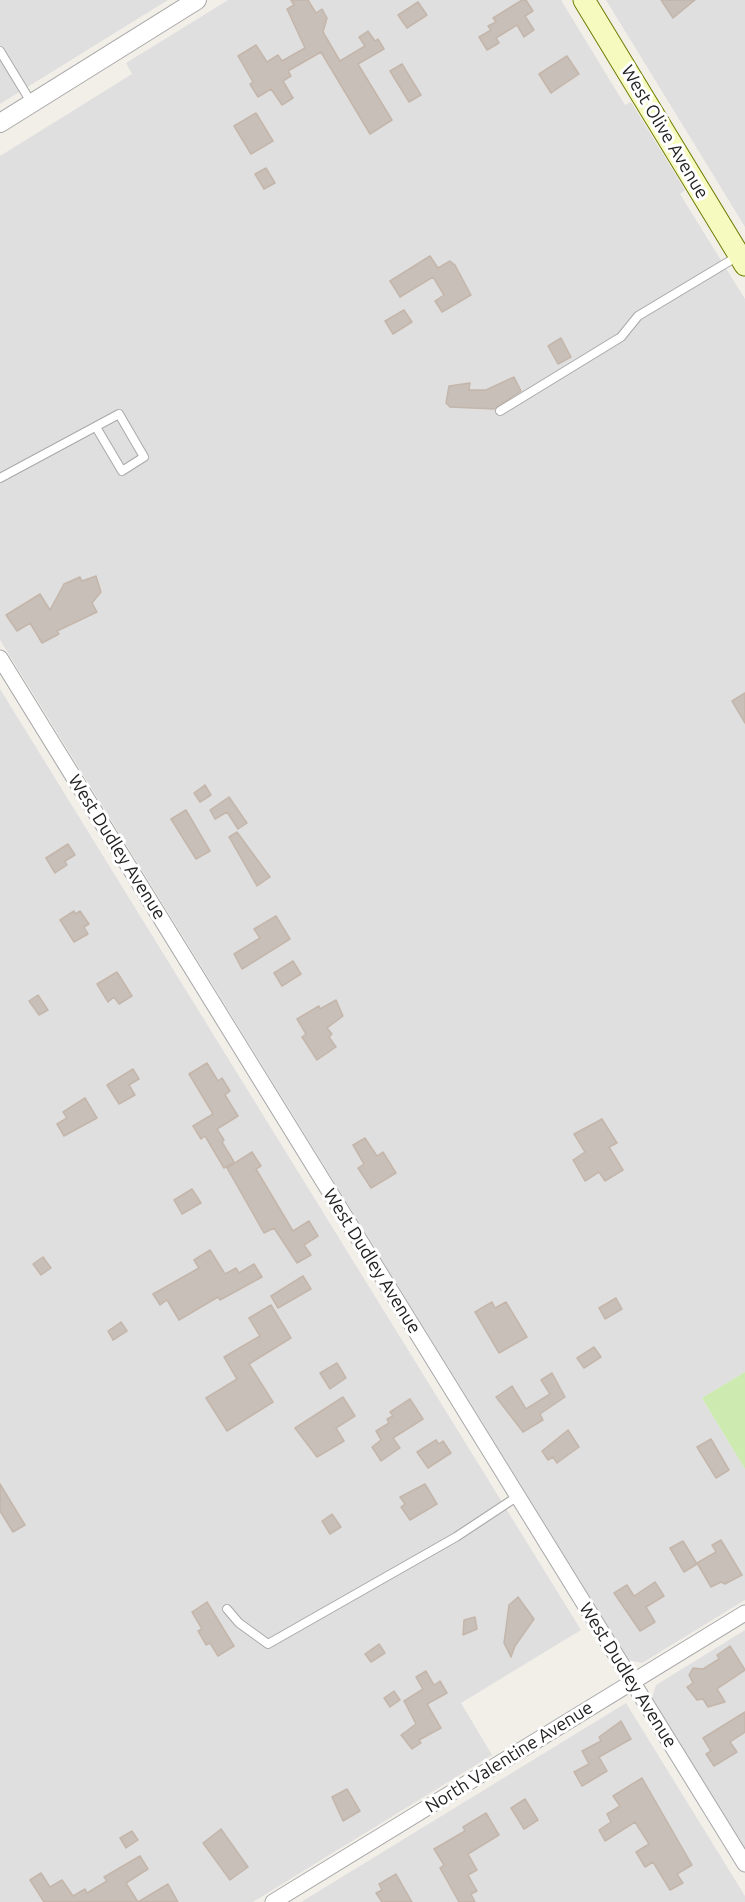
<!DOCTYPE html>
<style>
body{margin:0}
canvas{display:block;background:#f2efe9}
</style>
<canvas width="745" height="1902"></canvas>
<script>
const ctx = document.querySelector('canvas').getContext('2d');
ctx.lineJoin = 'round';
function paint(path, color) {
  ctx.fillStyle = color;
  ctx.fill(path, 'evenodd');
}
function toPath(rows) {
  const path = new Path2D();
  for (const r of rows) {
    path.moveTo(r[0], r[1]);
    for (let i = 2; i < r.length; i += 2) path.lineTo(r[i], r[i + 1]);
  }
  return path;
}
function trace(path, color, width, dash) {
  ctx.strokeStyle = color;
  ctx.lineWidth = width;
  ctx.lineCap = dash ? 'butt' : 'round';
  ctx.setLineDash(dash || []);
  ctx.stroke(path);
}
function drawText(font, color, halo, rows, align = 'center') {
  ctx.font = font + ' Ubuntu,sans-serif';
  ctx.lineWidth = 6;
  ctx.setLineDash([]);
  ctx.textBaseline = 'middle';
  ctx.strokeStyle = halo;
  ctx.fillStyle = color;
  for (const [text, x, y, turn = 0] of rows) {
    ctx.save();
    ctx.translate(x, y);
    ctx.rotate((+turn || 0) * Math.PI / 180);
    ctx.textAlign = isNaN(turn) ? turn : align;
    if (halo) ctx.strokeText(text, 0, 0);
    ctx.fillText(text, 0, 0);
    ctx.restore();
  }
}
const residential = toPath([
 [0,0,168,0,0,104],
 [228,0,561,0,625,105,631,102,685,190,680,194,745,299,745,1372,702,1398,745,1469,745,1600,642,1663,629,1660,0,640,0,156,132,74,126,63],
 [606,0,745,0,745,227,712,173],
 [0,689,581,1630,461,1703,492,1755,253,1902,0,1902],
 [745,1630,745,1848,652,1698,656,1685],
 [626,1703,745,1896,745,1902,301,1902]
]);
const grass = toPath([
 [745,1372,745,1469,702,1398]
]);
const building = toPath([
 [291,0,308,0,316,13,322,9,327,18,323,32,340,61,365,46,359,37,368,31,375,41,378,39,384,49,358,64,392,120,370,134,321,52,288,71,291,76,283,81,293,98,282,105,271,89,258,97,250,84,253,82,238,56,256,45,267,62,278,55,282,61,305,48,287,9,294,5,291,0],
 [522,0,526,0,533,11,525,16,534,30,524,37,517,25,496,38,499,43,487,50,479,37,491,30,488,26,496,22,493,18,522,0],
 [661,0,695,0,673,18,661,0],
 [418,2,427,15,407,28,398,15,418,2],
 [567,56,579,74,551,93,539,74,567,56],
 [402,64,421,95,409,102,390,71,402,64],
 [256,113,273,141,251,154,234,126,256,113],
 [266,168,275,183,264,189,255,174,266,168],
 [430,256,438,268,450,261,455,265,471,295,442,312,435,301,444,295,433,277,400,297,390,281,430,256],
 [404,310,412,322,393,334,385,321,404,310],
 [561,338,571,357,558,364,548,346,561,338],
 [514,377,521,391,494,409,450,407,446,403,449,386,470,383,469,390,486,390,514,377],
 [96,576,101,592,92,603,97,612,57,631,59,634,42,643,30,623,17,631,6,615,40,594,50,610,64,584,80,577,82,581,96,576],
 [745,693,745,723,732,701,745,693],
 [205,785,211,795,200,802,194,793,205,785],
 [229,797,247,823,238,829,227,812,215,819,210,810,229,797],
 [186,810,210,851,196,859,171,819,186,810],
 [237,832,270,877,257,886,229,837,237,832],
 [68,844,75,855,65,861,67,865,55,873,46,858,68,844],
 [74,911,75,914,80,911,89,924,84,927,88,934,74,942,60,920,74,911],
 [276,916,290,939,242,969,234,954,260,938,254,929,276,916],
 [293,961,301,974,282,986,274,973,293,961],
 [117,972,132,996,119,1004,114,997,108,1002,97,984,117,972],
 [38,995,48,1010,39,1015,29,1001,38,995],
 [336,1000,343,1016,327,1028,332,1034,329,1037,336,1047,317,1060,302,1037,306,1034,297,1019,319,1006,320,1009,336,1000],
 [207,1063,218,1081,222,1078,230,1091,225,1095,238,1116,217,1129,224,1140,222,1142,234,1162,224,1168,205,1136,201,1139,193,1126,213,1114,189,1074,207,1063],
 [133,1069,139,1079,129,1085,135,1095,119,1104,107,1085,133,1069],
 [85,1098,97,1118,64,1136,57,1124,67,1118,63,1112,85,1098],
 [602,1119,617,1143,609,1147,623,1170,605,1181,599,1172,585,1181,573,1160,585,1152,574,1134,602,1119],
 [365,1138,377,1156,383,1152,396,1173,371,1188,358,1168,364,1164,353,1145,365,1138],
 [252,1152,261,1166,256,1169,293,1231,309,1221,318,1236,304,1245,311,1255,297,1263,274,1228,264,1233,227,1168,252,1152],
 [192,1189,201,1203,182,1214,174,1200,192,1189],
 [210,1250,225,1274,236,1268,239,1273,254,1264,262,1277,220,1300,218,1297,179,1320,167,1300,160,1305,153,1294,199,1268,194,1260,210,1250],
 [43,1257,51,1268,41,1275,33,1264,43,1257],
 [303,1276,311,1289,278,1308,271,1296,303,1276],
 [616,1298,622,1309,605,1319,599,1308,616,1298],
 [492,1302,495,1308,506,1302,527,1337,499,1353,475,1312,492,1302],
 [271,1305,291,1338,249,1364,273,1402,227,1431,206,1398,237,1379,224,1357,260,1336,249,1318,271,1305],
 [121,1322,127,1331,113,1340,108,1331,121,1322],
 [594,1347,601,1357,584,1368,577,1358,594,1347],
 [337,1363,346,1378,330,1389,320,1373,337,1363],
 [552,1373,565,1397,540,1414,543,1420,523,1432,496,1397,512,1386,526,1409,550,1394,541,1380,552,1373],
 [343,1397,355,1416,336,1428,344,1441,317,1457,295,1428,343,1397],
 [410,1399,423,1419,393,1438,400,1448,381,1461,372,1447,381,1440,376,1431,389,1423,387,1419,393,1416,390,1412,410,1399],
 [568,1430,579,1447,557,1463,553,1457,548,1460,542,1451,568,1430],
 [711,1439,729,1470,716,1478,697,1447,711,1439],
 [436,1440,439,1444,443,1441,451,1453,428,1468,417,1452,436,1440],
 [0,1484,25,1525,13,1532,0,1511,0,1484],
 [425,1484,437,1504,410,1520,401,1507,405,1504,400,1497,425,1484],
 [332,1514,341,1527,330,1534,322,1521,332,1514],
 [721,1540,742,1575,725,1584,721,1582,711,1587,697,1563,716,1552,712,1545,721,1540],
 [683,1541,697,1564,684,1572,670,1548,683,1541],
 [655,1582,664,1596,646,1607,655,1622,640,1631,614,1593,627,1585,634,1596,655,1582],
 [518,1597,534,1619,515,1646,511,1657,504,1643,509,1605,518,1597],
 [207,1602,234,1646,218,1656,210,1643,206,1645,198,1631,202,1629,192,1612,207,1602],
 [475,1617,477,1629,463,1635,464,1620,475,1617],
 [379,1644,385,1653,371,1662,365,1654,379,1644],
 [730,1646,745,1670,717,1689,725,1702,708,1707,703,1699,697,1700,687,1687,693,1683,689,1675,693,1668,703,1669,719,1659,717,1655,730,1646],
 [426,1671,434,1685,440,1681,447,1693,427,1704,441,1728,419,1740,421,1743,412,1749,401,1735,416,1724,404,1701,423,1689,416,1677,426,1671],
 [394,1691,400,1700,390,1707,384,1698,394,1691],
 [745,1712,745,1732,730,1742,737,1752,714,1766,706,1754,711,1751,703,1738,745,1712],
 [621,1721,631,1739,599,1757,607,1771,582,1786,574,1772,589,1764,582,1751,601,1741,599,1737,621,1721],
 [642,1778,692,1865,677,1874,683,1883,670,1890,653,1862,645,1867,636,1852,649,1844,635,1822,605,1841,599,1830,611,1822,607,1814,620,1806,613,1796,642,1778],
 [347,1789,360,1811,343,1821,332,1797,347,1789],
 [525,1799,538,1820,524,1829,511,1808,525,1799],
 [486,1813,499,1835,468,1854,477,1870,468,1875,477,1891,471,1894,475,1902,459,1902,440,1868,444,1865,434,1849,465,1831,463,1827,486,1813],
 [221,1829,248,1867,230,1880,203,1843,221,1829],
 [132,1831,138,1840,126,1848,120,1838,132,1831],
 [140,1856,148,1869,126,1883,138,1902,44,1902,30,1880,41,1873,50,1887,62,1880,73,1896,85,1889,87,1893,107,1881,104,1877,140,1856],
 [396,1874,412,1902,382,1902,376,1893,382,1890,379,1884,396,1874],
 [168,1884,178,1902,138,1902,168,1884]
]);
const service = toPath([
 [0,51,31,102],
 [500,411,621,337,638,316,738,256],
 [0,478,119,414,144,457,122,471,96,427],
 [227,1609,239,1623,268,1644,456,1537,518,1496]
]);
const minor = toPath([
 [0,658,745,1864],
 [273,1902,745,1613]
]);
const tertiary = toPath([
 [0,123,197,0]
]);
const secondary = toPath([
 [584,0,745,265]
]);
const streetNames = [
 ["West Olive Avenue",665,132,59],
 ["West Dudley Avenue",117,847,58],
 ["West Dudley Avenue",372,1261,58],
 ["West Dudley Avenue",628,1675,58],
 ["North Valentine Avenue",509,1757,-32]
];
paint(residential, '#e0dfdf');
paint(grass, '#cdebb0');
paint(building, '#c7bfb8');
trace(building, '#c4b6ab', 1.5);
trace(service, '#a9a9a9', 10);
trace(minor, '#a9a9a9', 17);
trace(tertiary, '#a9a9a9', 20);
trace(secondary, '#707d05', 23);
trace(service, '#fff', 8);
trace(minor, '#fff', 15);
trace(tertiary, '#fff', 18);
trace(secondary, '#f7fabf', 21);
drawText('18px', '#222', '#fff', streetNames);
</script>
